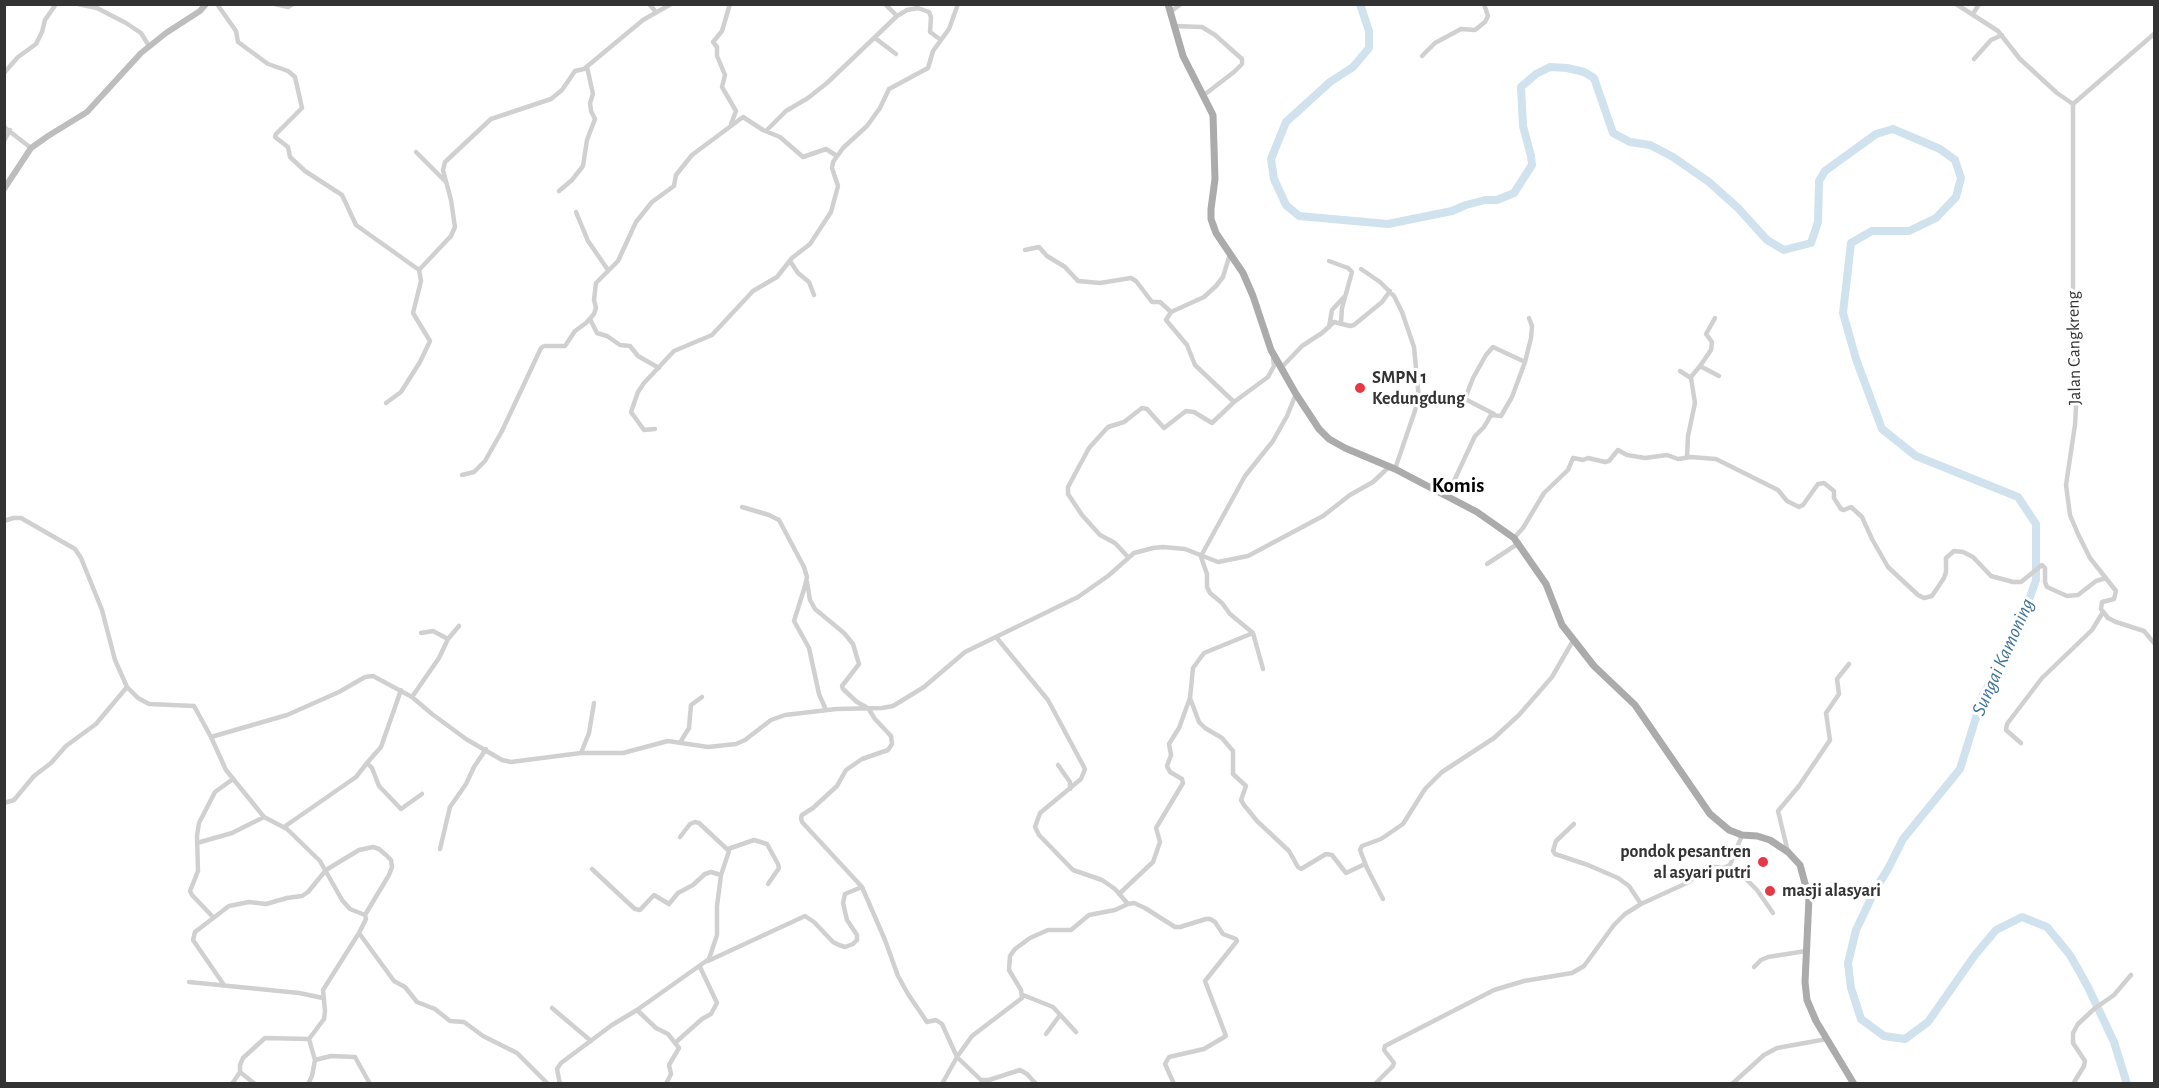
<!DOCTYPE html>
<style>
body{margin:0}
#map{position:relative;width:2159px;height:1088px;overflow:hidden;background:#fff;font-family:"Alegreya Sans",sans-serif}
canvas{display:block}
.frame{position:absolute;inset:0;border:6px solid #333;pointer-events:none}
</style>
<div id="map">
<canvas width="2159" height="1088"></canvas>
<div class="frame"></div>
</div>
<script>
const ctx = document.querySelector('canvas').getContext('2d');
ctx.lineJoin = 'round';
function toPath(rows) {
  const path = new Path2D();
  for (const r of rows) {
    path.moveTo(r[0], r[1]);
    for (let i = 2; i < r.length; i += 2) path.lineTo(r[i], r[i + 1]);
  }
  return path;
}
function trace(path, color, width, dash) {
  ctx.strokeStyle = color;
  ctx.lineWidth = width;
  ctx.lineCap = dash ? 'butt' : 'round';
  ctx.setLineDash(dash || []);
  ctx.stroke(path);
}
function drawText(font, color, halo, rows, align = 'center') {
  ctx.font = font + ' "Alegreya Sans",sans-serif';
  ctx.lineWidth = 6;
  ctx.setLineDash([]);
  ctx.textBaseline = 'middle';
  ctx.strokeStyle = halo;
  ctx.fillStyle = color;
  for (const [text, x, y, turn = 0] of rows) {
    ctx.save();
    ctx.translate(x, y);
    ctx.rotate((+turn || 0) * Math.PI / 180);
    ctx.textAlign = isNaN(turn) ? turn : align;
    if (halo) ctx.strokeText(text, 0, 0);
    ctx.fillText(text, 0, 0);
    ctx.restore();
  }
}
const river = toPath([
 [1360,4,1369,31,1369,48,1353,67,1330,82,1286,122,1271,159,1274,179,1286,205,1299,216,1388,224,1452,211,1466,205,1485,200,1497,200,1514,193,1532,165,1531,156,1523,126,1521,87,1536,74,1550,67,1567,68,1584,72,1594,78,1613,133,1630,142,1650,145,1673,157,1709,182,1738,208,1767,240,1784,250,1811,243,1818,222,1819,181,1825,171,1876,134,1893,129,1940,149,1955,160,1961,178,1956,197,1936,218,1909,231,1872,231,1851,243,1843,313,1856,359,1882,429,1916,456,2018,497,2036,524,2036,580,2015,640,1983,695,1960,769,1903,839,1888,869,1876,888,1856,930,1848,963,1851,988,1861,1019,1884,1036,1905,1039,1928,1022,1975,955,1996,930,2022,917,2047,927,2070,955,2088,987,2114,1042,2127,1084]
]);
const street = toPath([
 [78,4,97,8,126,23,141,33,149,46],
 [217,4,236,31,238,42,268,64,288,71,295,77,302,108,276,134,275,137,288,147,290,157,305,171,342,195,356,225,419,270],
 [275,4,288,7,293,4],
 [649,4,656,12],
 [730,4,722,31,713,42,717,47,717,56,725,75,722,87,736,111,731,124],
 [885,4,897,16],
 [1956,4,1998,31,2020,59,2057,93,2073,104],
 [1170,12,1181,4],
 [1973,14,1979,4],
 [1174,26,1202,27,1215,35,1242,59,1242,64,1234,72,1204,95],
 [2154,34,2073,104,2073,355,2076,407,2075,425,2066,485,2070,515,2078,534,2090,558,2116,591,2114,599,2102,602,2101,609,2108,618,2116,622,2144,631,2154,643],
 [875,38,896,54],
 [1422,56,1435,43,1461,29,1475,30,1485,22,1488,16,1484,4],
 [1974,59,1991,40,2002,35],
 [4,73,18,57,36,44,42,32,45,20,56,4],
 [4,127,31,148],
 [766,131,786,111,808,98,827,83,897,16,907,10,918,8,929,12,931,17,930,32,941,40],
 [4,141,10,130],
 [416,152,445,181],
 [559,191,572,180,583,166,587,140,595,119,591,111,590,103,593,94,587,67],
 [576,212,588,241,608,270],
 [1025,250,1039,247,1047,256,1065,267,1078,281,1100,283,1131,278,1136,281,1152,302,1160,302,1171,312,1204,297,1216,286,1223,277,1230,254],
 [790,261,798,273,809,282,814,295],
 [1329,261,1348,268,1352,272,1342,308,1341,322],
 [1361,269,1380,282,1394,296,1402,312,1414,347,1419,399,1395,469],
 [1171,312,1166,320,1187,345,1195,365,1234,402],
 [590,319,597,333,607,336,620,345,630,346,638,356,659,368],
 [1329,327,1332,310,1345,296],
 [1700,366,1711,350,1712,342,1706,334,1715,318],
 [1281,368,1302,346,1322,333,1334,322,1350,326,1354,325,1382,302,1390,291],
 [1680,371,1691,378,1695,403,1688,436,1687,457],
 [1691,377,1700,366,1719,376],
 [386,403,401,392,420,362,430,341,413,313,421,281,419,270,451,236,455,227,451,200,443,170,445,162,491,119,551,99,562,90,575,71,584,69,643,20,671,4],
 [1494,414,1465,399,1473,378,1486,355,1493,347,1525,362],
 [655,429,644,430,631,412,638,392,644,383,674,351,712,335,753,291,777,277,792,258,810,244,831,212,838,186,832,168,833,162,843,148,867,126,880,108,889,89,928,68,933,51,949,29,958,4],
 [462,475,474,472,485,461,502,431,541,348,544,346,565,346,575,331,586,323,594,314,596,308,594,300,596,283,618,261,636,222,652,202,674,186,676,175,692,155,743,117,763,130,780,137,803,157,826,149,837,156],
 [1447,496,1475,436,1484,427,1491,415,1501,416,1512,397,1525,362,1531,338,1532,326,1529,318],
 [742,507,769,515,779,520,804,567,807,577,805,586,794,621,809,648,819,694,826,710],
 [4,521,13,518,21,518,75,549,81,558,102,610,115,660,127,687,138,698,149,704,194,706,211,737,287,715,339,692,365,677,373,676,412,697,432,714,466,739,502,760,511,762,581,753,623,753,668,741,708,747,736,744,745,740,771,720,785,715,836,709,882,708,893,706,924,687,965,652,1078,597,1108,576,1134,553,1153,548,1163,547,1185,549,1218,562,1248,556,1323,516,1350,495,1373,482,1390,466],
 [1514,538,1523,528,1544,493,1568,470,1573,458,1583,460,1588,458,1605,462,1609,461,1618,450,1627,455,1645,458,1667,455,1678,459,1691,457,1716,459,1778,490,1787,501,1799,507,1803,505,1818,484,1824,483,1834,491,1834,498,1841,509,1844,510,1851,507,1862,517,1872,539,1888,567,1918,595,1924,598,1932,596,1944,578,1946,572,1946,558,1954,551,1963,552,1973,557,1991,576,2013,582,2021,582,2042,565,2045,568,2045,582,2047,587,2067,596,2078,595,2096,581,2106,578],
 [1201,556,1245,476,1273,441,1287,416,1296,394],
 [1128,557,1115,543,1100,535,1082,515,1068,494,1068,487,1089,448,1108,427,1124,422,1142,408,1147,409,1164,428,1186,411,1194,412,1212,423,1234,402,1268,377,1274,366,1273,358],
 [1201,557,1207,574,1207,587,1210,593,1222,603,1230,614,1253,633,1263,669],
 [1487,564,1519,543],
 [807,582,810,600,815,609,844,633,853,644,859,664,842,686,843,689,857,702,866,707],
 [421,633,433,631,448,639],
 [996,637,1048,700,1085,769,1081,779,1040,813,1035,827,1039,835,1073,870,1102,880,1115,889,1128,904,1134,903,1145,908,1175,927,1180,927,1206,919,1210,919,1215,922,1223,934,1236,939,1237,941,1205,981,1226,1036,1204,1049,1169,1057,1165,1064,1174,1084],
 [401,690,381,747,367,763,372,768,379,786,401,809,422,794],
 [412,697,439,658,448,639,459,626],
 [1190,698,1199,722,1205,728,1222,738,1233,751,1233,774,1246,786,1241,800,1244,805,1257,821,1289,851,1298,867,1301,869,1326,854,1332,855,1346,873,1365,864],
 [868,708,875,719,891,736,892,744,888,750,862,759,846,770,837,786,813,808,802,815,801,818,802,822,862,887,885,940,898,976,908,994,927,1022,936,1020,942,1024,957,1057,981,1080,989,1080,1020,1070,1027,1074,1036,1084],
 [211,737,226,770,264,817,287,829,320,861,342,900,350,909,365,915,366,919,359,933,394,981,405,987,417,1002,435,1009,450,1021,464,1022,483,1036,517,1053,548,1084],
 [681,741,689,728,691,705,702,697],
 [2021,743,2006,730,2007,724,2042,678,2092,630,2103,612],
 [581,753,589,733,594,703],
 [1058,765,1070,782,1070,789],
 [4,803,14,800,34,776,51,763,66,746,96,724,127,687],
 [1574,824,1556,841,1553,851,1555,854,1588,865,1618,878,1629,886,1641,904],
 [284,827,356,777,367,763],
 [197,843,232,833,264,817],
 [440,849,450,807,466,784,474,767,486,749],
 [728,849,754,840,767,844,778,864,779,868,768,884],
 [1788,852,1778,811,1799,786,1830,740,1826,713,1839,694,1837,679,1849,664],
 [1728,867,1746,879,1757,890,1773,913],
 [592,869,624,899,635,909,640,910,654,895,669,904,678,893,693,885,705,874,711,872,721,875],
 [1119,894,1153,862,1160,842,1156,828,1183,783,1182,779,1170,772,1167,766,1171,755,1169,744,1179,728,1190,698,1193,668,1204,653,1253,633],
 [1383,899,1367,868,1360,850,1362,846,1381,839,1403,824,1425,789,1442,772,1494,738,1519,715,1552,677,1574,639],
 [213,917,192,895,190,891,198,871,197,836,199,823,215,792,233,779],
 [708,961,805,916,814,922,833,942,839,945,845,947,853,944,857,940,857,935,847,920,843,903,845,894,862,887],
 [1754,967,1761,960,1768,957,1806,951],
 [189,982,299,993,323,998],
 [224,985,193,940,195,932,229,906,249,902,266,904,287,898,302,896,308,892,326,870,359,850,373,847,379,849,386,855,391,860,392,867,389,875,365,915],
 [1023,995,1053,1007,1076,1032],
 [552,1008,591,1041],
 [637,1010,656,1028,668,1034,679,1048,669,1065,671,1074,666,1084],
 [1046,1034,1060,1015],
 [675,1043,702,1019,711,1014,717,1003,700,967],
 [315,1060,331,1056,355,1057,370,1084],
 [240,1072,240,1065,243,1058,265,1038,309,1039],
 [232,1084,240,1072,255,1084],
 [308,1084,312,1076,315,1060,309,1039,324,1019,325,1011,323,990,359,933],
 [560,1084,557,1069,561,1063,612,1025,637,1010,709,959,717,935,717,906,721,875,729,851,699,823,695,822,690,824,680,837],
 [942,1084,957,1057,972,1036,1022,998,1021,990,1009,970,1010,956,1015,949,1030,938,1048,930,1071,930,1089,915,1115,910,1128,904],
 [1375,1084,1393,1066,1394,1063,1384,1050,1385,1046,1494,990,1524,981,1572,973,1584,966,1614,925,1625,914,1641,904,1689,882,1708,866,1723,868,1730,865,1742,835],
 [1732,1084,1764,1055,1777,1048,1827,1039],
 [2073,1084,2084,1066,2085,1061,2073,1043,2073,1033,2078,1024,2094,1009,2114,995,2131,975]
]);
const secondary = toPath([
 [4,189,31,148,48,136,87,112,141,53,166,33,200,11,206,4]
]);
const primary = toPath([
 [1168,4,1183,56,1213,115,1215,179,1211,209,1211,219,1216,233,1243,273,1253,296,1271,350,1296,394,1319,429,1329,439,1345,448,1395,469,1477,512,1514,538,1546,584,1562,625,1594,666,1635,705,1710,814,1729,830,1742,835,1757,836,1770,840,1788,852,1800,865,1809,898,1805,982,1807,1000,1816,1021,1854,1084]
]);
const markers = [
 [1360,388,6,"#e63946"],
 [1763,862,6,"#e63946"],
 [1770,891,6,"#e63946"]
];
const streetNames = [
 ["Jalan Cangkreng",2074,348,-91]
];
const poiNames = [
 ["SMPN 1",1372,378],
 ["Kedungdung",1372,399],
 ["pondok pesantren",1751,852,"right"],
 ["al asyari putri",1751,873,"right"],
 ["masji alasyari",1782,891]
];
const waterNames = [
 ["Sungai Kamoning",2003,657,-66]
];
const quarterNames = [
 ["Komis",1458,486]
];
trace(river, '#cfe2ee', 8);
trace(street, '#d0d0d0', 4.5);
trace(secondary, '#bdbdbd', 6);
trace(primary, '#ababab', 7);
for (const [x, y, r, color] of markers) {
  const dot = new Path2D();
  dot.arc(x, y, r, 0, 2 * Math.PI);
  ctx.fillStyle = color;
  ctx.fill(dot);
  trace(dot, '#fff', 2);
}
drawText('18px', '#333', '#fff', streetNames);
drawText('bold 18px', '#333', '#fff', poiNames, 'left');
drawText('italic 20px', '#3f7597', '#fff', waterNames);
drawText('bold 21px', '#000', '#fff', quarterNames);
</script>
